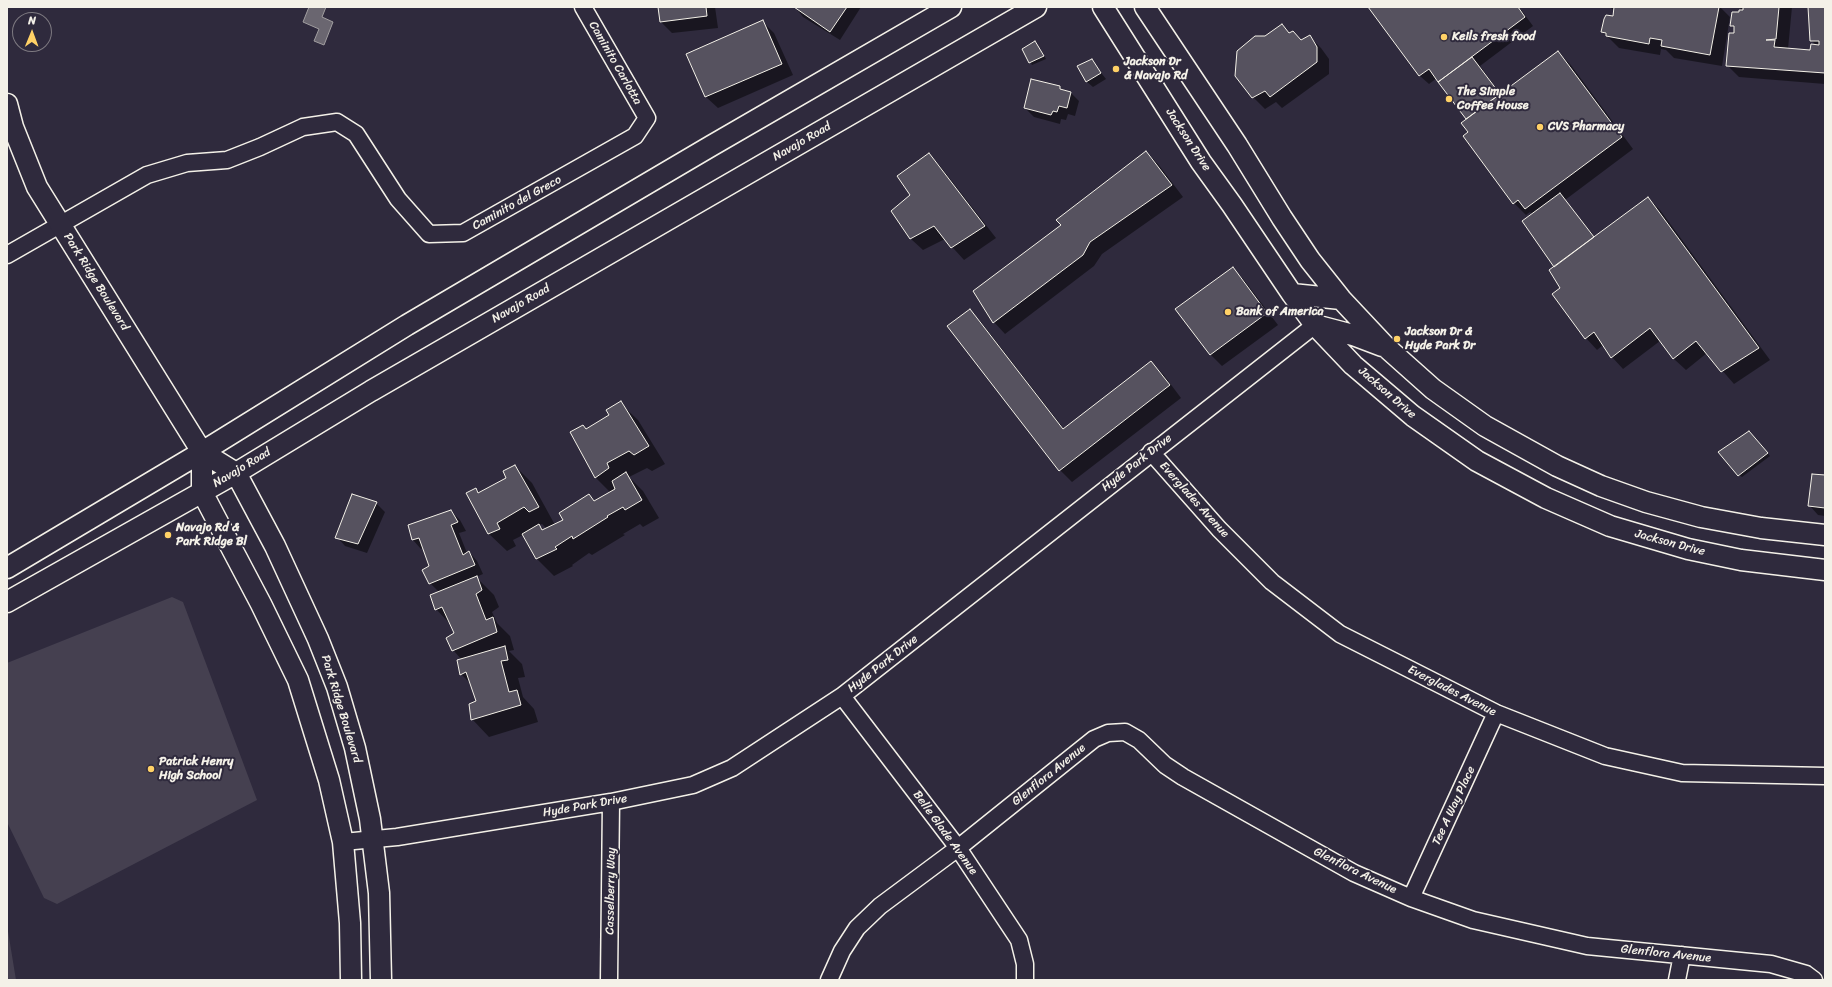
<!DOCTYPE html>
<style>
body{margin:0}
#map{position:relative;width:1832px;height:987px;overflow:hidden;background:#2f2a3d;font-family:Sriracha,sans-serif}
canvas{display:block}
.frame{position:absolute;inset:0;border:8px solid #f4f1e8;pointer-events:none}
.north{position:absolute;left:12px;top:12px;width:40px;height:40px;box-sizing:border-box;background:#2f2a3d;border:1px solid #7e7a81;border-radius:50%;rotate:1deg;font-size:11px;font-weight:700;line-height:16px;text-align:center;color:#f4f1e8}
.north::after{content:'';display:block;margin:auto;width:14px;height:18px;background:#ffd166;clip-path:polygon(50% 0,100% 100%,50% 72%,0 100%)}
</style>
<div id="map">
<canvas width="1832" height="987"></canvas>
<div class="frame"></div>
<div class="north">N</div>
</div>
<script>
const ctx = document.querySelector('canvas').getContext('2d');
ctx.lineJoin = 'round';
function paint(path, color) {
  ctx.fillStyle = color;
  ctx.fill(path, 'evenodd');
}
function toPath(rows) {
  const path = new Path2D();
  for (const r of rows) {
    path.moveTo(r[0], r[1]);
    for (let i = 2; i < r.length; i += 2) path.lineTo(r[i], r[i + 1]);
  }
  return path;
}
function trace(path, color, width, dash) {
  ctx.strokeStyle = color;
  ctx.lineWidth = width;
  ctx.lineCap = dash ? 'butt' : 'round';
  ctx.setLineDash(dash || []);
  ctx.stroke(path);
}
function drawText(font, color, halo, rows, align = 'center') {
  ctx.font = font + ' Sriracha,sans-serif';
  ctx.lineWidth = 4;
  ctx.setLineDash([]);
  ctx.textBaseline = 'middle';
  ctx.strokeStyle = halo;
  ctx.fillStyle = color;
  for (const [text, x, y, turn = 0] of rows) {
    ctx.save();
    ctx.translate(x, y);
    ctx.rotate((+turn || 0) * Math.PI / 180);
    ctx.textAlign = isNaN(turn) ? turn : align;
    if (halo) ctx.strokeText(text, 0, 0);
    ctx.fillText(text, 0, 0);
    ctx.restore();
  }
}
const green = toPath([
 [172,597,183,602,257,800,57,904,44,898,7,822,7,663],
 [7,925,16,980,7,980]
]);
const water = toPath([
 [309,7,326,7,322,17,333,22,324,45,314,41,319,29,303,22,309,7]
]);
const shadow = toPath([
 [659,7,715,7,718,28,672,33,661,22],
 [795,7,861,7,840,40,803,17],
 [1369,7,1519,7,1533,26,1480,66,1501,95,1558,52,1570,64,1633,149,1565,200,1595,237,1648,198,1660,210,1770,360,1734,384,1707,353,1686,370,1674,359,1660,341,1623,369,1612,357,1603,345,1597,350,1586,338,1561,288,1555,267,1532,214,1530,212,1526,215,1514,203,1470,132,1468,119,1437,78,1429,84,1420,76],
 [1610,7,1720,7,1730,17,1722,66,1674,58,1666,50,1661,49,1660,55,1619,48,1603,32,1614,17,1615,12],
 [1739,7,1792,7,1788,49,1811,51,1817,46,1811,40,1810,7,1825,7,1825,84,1739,77,1727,65,1735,34,1735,29,1731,25,1743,11],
 [762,21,774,33,793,75,718,108,706,97],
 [1282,25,1290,34,1301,41,1310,37,1321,48,1329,59,1329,74,1282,108,1276,102,1265,109,1253,97,1266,37],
 [1037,45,1046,59,1032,65,1023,49],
 [1091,60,1106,79,1093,87,1087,82,1079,67],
 [1059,87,1062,90,1070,92,1079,101,1075,116,1068,114,1066,120,1061,119,1060,124,1034,117,1025,108],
 [1146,152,1158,164,1183,197,1102,254,1094,266,1005,334,994,322,1062,225],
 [929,154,940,166,996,238,964,260,945,239,923,250,911,239,892,211,911,195],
 [1232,268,1244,280,1278,325,1222,366,1211,355,1177,309],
 [969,310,981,322,1064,429,1151,362,1163,374,1181,398,1072,482,1060,470],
 [620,403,638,420,665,464,652,471,647,468,629,477,643,491,659,518,643,527,640,524,623,534,625,535,592,555,589,553,572,565,573,566,554,576,537,559,523,535,513,540,516,546,507,551,489,534,467,493,476,489,480,493,507,479,515,466,532,483,555,525,564,520,589,496,595,501,610,492,596,478,583,426,587,430,611,416],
 [542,524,547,529,544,530,539,525],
 [1752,435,1770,456,1742,477,1739,475],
 [1825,476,1825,516,1818,515,1810,506],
 [376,503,385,512,367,553,345,546,337,537],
 [451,511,460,520,466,531,459,533,467,553,469,552,477,561,483,574,476,577,494,595,499,607,492,612,497,623,510,636,514,650,509,651,522,664,525,677,518,678,523,697,534,709,538,722,489,737,472,719,478,702,471,684,461,674,462,660,453,650,455,633,451,625,436,609,439,592,430,583,430,566,423,548,421,549,413,540,409,526]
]);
const building = toPath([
 [658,7,706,7,707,16,660,22,658,7],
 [794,7,847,7,830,32,794,7],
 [1368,7,1518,7,1525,17,1438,82,1429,69,1419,76,1368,7],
 [1614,7,1719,7,1710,55,1661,46,1662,40,1650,38,1649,44,1606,36,1606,33,1601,32,1604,19,1606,15,1613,16,1614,7],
 [1743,7,1779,7,1776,39,1766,40,1775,40,1774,47,1810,50,1811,44,1819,45,1819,41,1810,41,1808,7,1825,7,1825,73,1726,66,1729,33,1734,33,1734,26,1730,26,1732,12,1739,12,1739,10,1743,10,1743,7],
 [763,20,782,64,705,97,686,54,763,20],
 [1282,24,1289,33,1293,31,1301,40,1310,35,1317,47,1317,62,1270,97,1265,91,1252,98,1235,76,1237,51,1255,36,1265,36,1282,24],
 [1035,41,1044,56,1029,63,1022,49,1035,41],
 [1558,51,1622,137,1525,209,1518,200,1513,204,1463,136,1468,132,1461,123,1558,51],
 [1472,57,1500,94,1466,119,1438,82,1472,57],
 [1092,59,1101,73,1086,82,1077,66,1092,59],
 [1031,79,1060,86,1060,89,1071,92,1067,108,1059,106,1057,112,1053,111,1051,115,1024,108,1031,79],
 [1146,151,1172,185,1090,242,1083,255,993,323,973,291,1061,225,1056,220,1146,151],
 [929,153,985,226,951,248,934,226,910,239,891,211,910,195,897,176,929,153],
 [1560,193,1594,237,1554,267,1522,221,1560,193],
 [1648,197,1759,348,1721,372,1696,341,1673,359,1650,328,1611,358,1594,332,1585,339,1552,294,1560,288,1549,270,1648,197],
 [1233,267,1267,313,1210,355,1175,309,1233,267],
 [970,309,1063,429,1151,361,1170,385,1059,471,947,326,970,309],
 [621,401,649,446,634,455,629,451,607,463,609,468,595,478,570,432,583,425,586,429,609,415,606,410,621,401],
 [1749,431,1768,453,1738,476,1718,452,1749,431],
 [515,465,539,507,529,512,524,507,497,523,500,529,488,534,466,493,476,488,478,493,506,478,503,471,515,465],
 [626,472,642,500,625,510,623,507,607,516,608,517,573,539,572,536,555,547,557,549,536,559,522,534,539,524,542,530,563,520,559,513,589,494,594,501,615,489,612,481,626,472],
 [1812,474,1825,475,1825,508,1808,506,1812,474],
 [352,494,377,502,358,544,335,538,352,494],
 [451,510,458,522,451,525,463,555,469,551,475,565,429,584,422,570,429,566,419,538,412,540,408,525,451,510],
 [477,576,482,590,476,594,486,620,493,617,497,632,452,651,446,638,454,633,442,607,435,610,430,595,477,576],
 [505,646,508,660,501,661,509,692,517,690,521,705,471,720,469,704,476,701,466,672,460,675,457,660,505,646]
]);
const minor = toPath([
 [7,255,147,175,187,163,227,160,260,147,303,127,337,122,356,134,398,199,429,234,463,233,635,136,647,118,583,7],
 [1151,452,1219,529,1272,582,1340,634,1496,713,1605,756,1682,773,1825,776],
 [842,696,958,848,1019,940,1025,964,1025,980],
 [343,842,397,837,611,802,693,785,732,768,842,696,1315,325],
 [1411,898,1496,713],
 [609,980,611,802],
 [829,980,842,951,857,928,880,906,958,848,1094,739,1108,733,1125,732,1139,740,1165,765,1183,777,1354,873,1411,898,1473,920,1587,946,1771,964,1806,974,1814,980],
 [1677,980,1682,955]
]);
const major = toPath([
 [1103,7,1201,162,1232,205,1292,294,1315,325,1353,365,1413,416,1477,461,1546,498,1610,526,1688,549,1741,560,1825,570],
 [1145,7,1237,145,1282,218,1310,260,1341,299,1387,348,1433,389,1485,426,1557,466,1601,486,1646,502,1701,517,1761,528,1825,535],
 [7,104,13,127,37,187,202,452,236,473,275,546,318,639,337,687,355,748,370,819,379,893,381,980],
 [1292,294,1341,299],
 [1315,325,1353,335,1382,346],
 [202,452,202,492,261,604,298,680,329,780,343,842,350,923,351,980],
 [7,568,202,452,407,325,711,146,951,7],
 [7,602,236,473,371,391,1036,7]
]);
const markers = [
 [1444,37,4,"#ffd166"],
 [1116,69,4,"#ffd166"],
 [1449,99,4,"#ffd166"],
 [1540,127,4,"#ffd166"],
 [1228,312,4,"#ffd166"],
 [1397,339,4,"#ffd166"],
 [168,535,4,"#ffd166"],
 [151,769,4,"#ffd166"]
];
const poiNames = [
 ["Keils fresh food",1452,37],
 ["Jackson Dr",1124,62],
 ["& Navajo Rd",1124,76],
 ["The Simple",1457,92],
 ["Coffee House",1457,106],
 ["CVS Pharmacy",1548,127],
 ["Bank of America",1236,312],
 ["Jackson Dr &",1405,332],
 ["Hyde Park Dr",1405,346],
 ["Navajo Rd &",176,528],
 ["Park Ridge Bl",176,542],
 ["Patrick Henry",159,762],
 ["High School",159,776]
];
const streetNames = [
 ["Caminito Carlotta",615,63,60],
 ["Jackson Drive",1188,140,57],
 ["Navajo Road",802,142,-30],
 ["Caminito del Greco",517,203,-29],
 ["Park Ridge Boulevard",96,282,58],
 ["Navajo Road",521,304,-30],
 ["Jackson Drive",1387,393,41],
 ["Hyde Park Drive",1137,463,-38],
 ["Navajo Road",242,468,-31],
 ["Everglades Avenue",1194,500,48],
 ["Jackson Drive",1670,543,15],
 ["Hyde Park Drive",883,664,-38],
 ["Everglades Avenue",1452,691,27],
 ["Park Ridge Boulevard",341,709,73],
 ["Glenflora Avenue",1049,775,-39],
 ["Hyde Park Drive",585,806,-10],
 ["Tee A Way Place",1454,806,-65],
 ["Belle Glade Avenue",945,833,54],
 ["Glenflora Avenue",1355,871,26],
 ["Casselberry Way",611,891,-89],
 ["Glenflora Avenue",1666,954,6]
];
paint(green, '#454050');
paint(water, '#6a6670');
trace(water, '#a19ea0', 1);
paint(shadow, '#0007');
paint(building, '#56525f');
trace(building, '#f4f1e8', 1);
trace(minor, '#f4f1e8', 19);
trace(major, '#f4f1e8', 23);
trace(minor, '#2f2a3d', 16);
trace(major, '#2f2a3d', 20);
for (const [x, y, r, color] of markers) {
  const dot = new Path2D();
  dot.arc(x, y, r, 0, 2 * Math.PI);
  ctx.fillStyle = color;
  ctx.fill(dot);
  trace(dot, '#2f2a3d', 1.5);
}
drawText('bold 12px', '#f4f1e8', '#2f2a3d', poiNames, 'left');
drawText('12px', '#f4f1e8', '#2f2a3d', streetNames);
</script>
